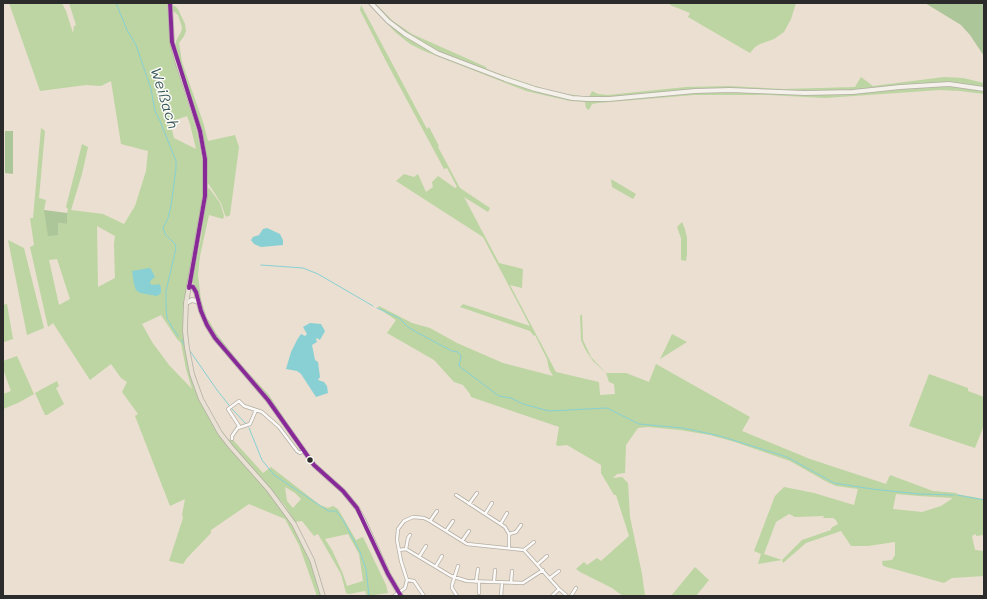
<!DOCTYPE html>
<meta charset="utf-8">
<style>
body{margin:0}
#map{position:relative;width:987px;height:599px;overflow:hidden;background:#eadfd0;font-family:Mali,sans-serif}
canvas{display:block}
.frame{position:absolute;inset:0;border:4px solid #2b2b2b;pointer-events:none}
</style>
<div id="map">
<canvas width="987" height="599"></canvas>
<div class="frame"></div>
</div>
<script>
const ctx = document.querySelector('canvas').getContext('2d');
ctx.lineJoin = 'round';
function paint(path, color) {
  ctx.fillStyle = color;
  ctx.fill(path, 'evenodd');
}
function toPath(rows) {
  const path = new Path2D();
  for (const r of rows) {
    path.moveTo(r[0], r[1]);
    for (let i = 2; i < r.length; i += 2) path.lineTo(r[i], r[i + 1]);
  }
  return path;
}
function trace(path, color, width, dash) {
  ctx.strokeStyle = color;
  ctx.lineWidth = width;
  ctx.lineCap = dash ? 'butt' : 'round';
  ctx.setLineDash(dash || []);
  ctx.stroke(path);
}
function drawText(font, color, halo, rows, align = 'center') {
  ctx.font = font + ' Mali,sans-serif';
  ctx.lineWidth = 3;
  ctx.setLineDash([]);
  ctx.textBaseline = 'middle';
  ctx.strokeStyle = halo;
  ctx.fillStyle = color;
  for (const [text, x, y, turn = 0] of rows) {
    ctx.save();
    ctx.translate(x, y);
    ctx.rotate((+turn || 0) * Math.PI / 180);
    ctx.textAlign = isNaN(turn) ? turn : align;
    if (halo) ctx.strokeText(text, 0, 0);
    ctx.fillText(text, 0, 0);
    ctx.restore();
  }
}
const green = toPath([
 [9,3,62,3,66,11,73,33,74,26,76,25,69,3,167,3,169,25,172,50,178,72,197,132,203,164,203,201,184,303,184,335,187,356,195,390,198,390,209,415,228,440,232,439,263,473,271,467,320,505,328,508,333,506,338,509,356,540,363,537,386,585,388,593,367,596,365,591,349,594,346,593,341,574,318,534,314,536,302,521,295,522,285,506,259,476,293,524,303,544,313,568,321,596,317,596,299,545,285,519,249,504,211,530,211,533,187,558,183,564,169,561,183,518,182,515,185,499,170,506,135,416,138,414,122,392,127,382,121,378,111,364,90,380,53,323,48,327,30,247,34,245,30,218,33,218,41,128,45,131,39,198,46,200,44,210,58,223,67,224,67,213,68,209,66,207,82,144,88,147,82,174,71,210,103,214,124,224,135,206,146,171,148,151,121,144,111,81,101,86,86,85,40,91],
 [187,116,190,124,196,149,174,138,170,122],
 [97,226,115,236,114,244,115,278,98,287],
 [57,259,70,299,59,305,49,260],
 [161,315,177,339,181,343,186,369,192,389,169,365,152,342,142,324],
 [285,487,295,493,301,499,293,508,287,501],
 [348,534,359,554,363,581,347,586,343,574,332,550,325,539],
 [368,3,395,28,396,28,421,44,437,53,505,79,535,89,565,97,587,99,588,98,560,94,535,88,482,69,441,53,423,44,406,33,387,18,373,3,375,3,393,21,412,34,486,67,487,69,494,72,547,90,567,94,589,97,592,91,598,94,608,95,686,87,729,86,783,89,855,87,861,77,873,86,944,77,963,78,984,83,984,94,960,91,940,90,825,98,769,95,694,95,598,103,592,104,589,110,586,108,585,102,570,101,526,91,424,51,410,44,395,32],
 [671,3,796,3,791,19,784,32,774,39,760,44,755,47,750,53,688,17,690,13,670,5],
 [172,5,175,6,178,9,185,24,186,31,184,36,179,43,182,62,204,125,208,141,235,135,239,147,230,215,227,217,225,215,221,203,208,183,206,151,202,133,180,64,176,46,176,41,181,32,182,27,178,15,172,10],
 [361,5,427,129,429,127,439,146,438,147,460,188,490,208,488,212,464,197,499,263,523,269,522,288,510,285,556,372,599,382,600,395,615,394,614,384,609,382,606,373,593,361,585,349,581,340,580,316,582,314,583,340,591,357,606,373,626,373,649,382,656,364,750,417,742,431,810,459,886,484,890,475,933,491,957,493,956,494,984,499,984,537,983,535,976,536,976,534,972,536,975,550,984,551,984,576,952,578,944,583,883,566,882,561,892,560,895,555,895,542,868,546,851,546,841,531,806,543,783,563,782,560,758,564,761,554,754,551,775,496,784,487,814,493,854,505,858,489,836,486,827,482,790,461,735,442,710,435,680,430,648,427,638,428,626,445,625,473,617,474,613,478,622,477,628,483,630,517,642,574,645,596,623,596,612,588,580,572,576,569,584,562,587,565,597,558,601,561,629,536,616,495,614,495,601,473,601,465,567,445,558,446,556,445,559,427,471,397,470,394,463,385,454,382,434,360,387,333,396,320,378,308,379,306,412,323,430,328,457,343,503,363,553,376,549,369,547,359,535,335,534,336,530,331,460,307,463,304,530,326,483,237,396,181,404,174,414,177,418,174,426,192,433,187,432,182,438,176,455,188,457,187,447,168,444,169,387,63,360,10],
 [896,494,919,496,953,498,941,506,922,512,893,509],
 [789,514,795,517,824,516,823,518,833,518,836,520,838,524,831,528,831,530,802,540,782,560,764,554,776,522],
 [611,179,636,194,633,199,612,187],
 [209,188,220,203,224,216,223,219,209,215,200,256,198,275,201,300,206,315,204,314,199,301,198,291,192,282,201,238,207,189],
 [682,222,685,229,687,238,687,254,686,261,681,260,681,238,677,227],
 [8,240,24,248,44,328,27,335],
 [7,304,13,339,4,342,3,336,3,305],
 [208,319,216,333,241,365,269,395,307,453,218,338,209,326,207,320],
 [672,334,687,342,660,359,666,347],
 [17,356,34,394,18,403,3,409,3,394,11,391,3,369,3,361],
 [929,374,968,388,968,391,984,397,984,425,975,448,909,426],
 [57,381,59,386,56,388,64,404,47,415,45,415,35,393],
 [695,567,709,580,696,596,671,596]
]);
const forest = toPath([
 [925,3,984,3,984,56,970,35,961,25],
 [5,131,13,131,13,174,5,173],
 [44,210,67,213,67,224,58,223,58,235,48,236]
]);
const water = toPath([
 [267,228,280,234,283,240,283,245,261,247,254,244,251,240,253,237,259,235,263,229],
 [149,268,151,269,155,277,151,280,150,284,153,285,159,284,161,287,161,292,160,294,157,296,140,293,136,290,134,284,132,271],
 [310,323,321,324,325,331,320,340,317,338,316,339,317,342,312,345,315,360,318,362,320,377,318,380,324,382,327,386,328,393,316,397,301,374,297,371,286,369,291,352,297,340,301,334,305,336,307,334,303,327]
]);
const stream = toPath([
 [116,3,127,30,136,45,151,89,155,111,160,121,176,161,176,168,171,206,168,218,163,228,165,234,175,244,176,248,166,291,166,307,167,318,172,327,178,336],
 [261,265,303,268,318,274,373,306],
 [377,308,399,318,408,327,418,333,452,351,458,352,461,356,459,366,499,396,511,398,523,404,549,411,607,408,639,424,683,428,720,436,787,457,834,483,872,489,919,494,954,495],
 [182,340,184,345],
 [190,351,217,390,232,409,246,424],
 [249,428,262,460,274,475,328,511,336,511,343,520,360,552,366,569,369,596],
 [957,495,984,500]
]);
const street = toPath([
 [238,428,250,424,256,410],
 [232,439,232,436,239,426,228,409,239,401,244,406,262,412,279,427,297,451,300,453,304,451],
 [456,495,505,527,509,534,509,548],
 [469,504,477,493],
 [485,514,492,503],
 [430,521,437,511],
 [501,523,507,513],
 [446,531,453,521],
 [509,534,516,532,521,525],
 [462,541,469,531],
 [406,549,408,538,410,535],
 [399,550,406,549,451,576,467,581,523,583,543,570],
 [524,550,534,542],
 [419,557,426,546],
 [538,564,547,556],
 [436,566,442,556],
 [550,578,559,571],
 [407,580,414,581,424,596],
 [476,582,478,569],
 [494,582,495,570],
 [511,583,512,571],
 [479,593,479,582],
 [394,596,405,588,407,580,401,561,397,540,398,529,404,521,413,517,424,518,430,521,467,544,524,550,559,589,567,596],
 [457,596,452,588,452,585,458,566],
 [501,596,502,583],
 [552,596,559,589],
 [571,596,576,588]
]);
const secondary = toPath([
 [371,3,388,21,405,34,437,53,505,79,535,89,572,98,587,99,609,99,695,91,730,90,805,93,853,92,900,87,949,84,984,89],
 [189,286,193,287,196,292,201,311,207,325,215,338,268,400,314,465,343,491,357,508,363,519,388,574,401,596],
 [186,303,192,300,196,301,198,302]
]);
const primary = toPath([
 [170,3,172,42,178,64,200,131,205,159,205,196,186,303,185,331,187,348,192,374,201,399,220,433,231,447,269,490,294,524,312,560,323,596]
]);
const bus1 = toPath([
 [170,3,172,42,200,131,205,159,205,196,189,288],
 [189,286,193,287,196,292,201,311,207,325,215,338,268,400,314,465,343,491,357,508,388,574,401,596]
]);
const markers = [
 [310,460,3.5,"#2b2b2b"]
];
const waterNames = [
 ["Weißach",164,98,73]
];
paint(green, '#bcd5a2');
paint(forest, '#acc599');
paint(water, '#88d0d4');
trace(stream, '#88d0d4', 1);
trace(street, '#b4aea4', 4);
trace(secondary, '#b4aea4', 5.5);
trace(primary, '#b4aea4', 5.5);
trace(street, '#fcfaf8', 2.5);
trace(secondary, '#f4f0ea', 4);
trace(primary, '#e8e1d4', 4);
trace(bus1, '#872996', 4);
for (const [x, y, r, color] of markers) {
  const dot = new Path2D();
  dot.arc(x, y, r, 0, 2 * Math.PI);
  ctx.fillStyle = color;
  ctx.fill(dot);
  trace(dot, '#fdfcf7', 1.5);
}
drawText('italic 15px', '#3a5b5e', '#fdfcf7', waterNames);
</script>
